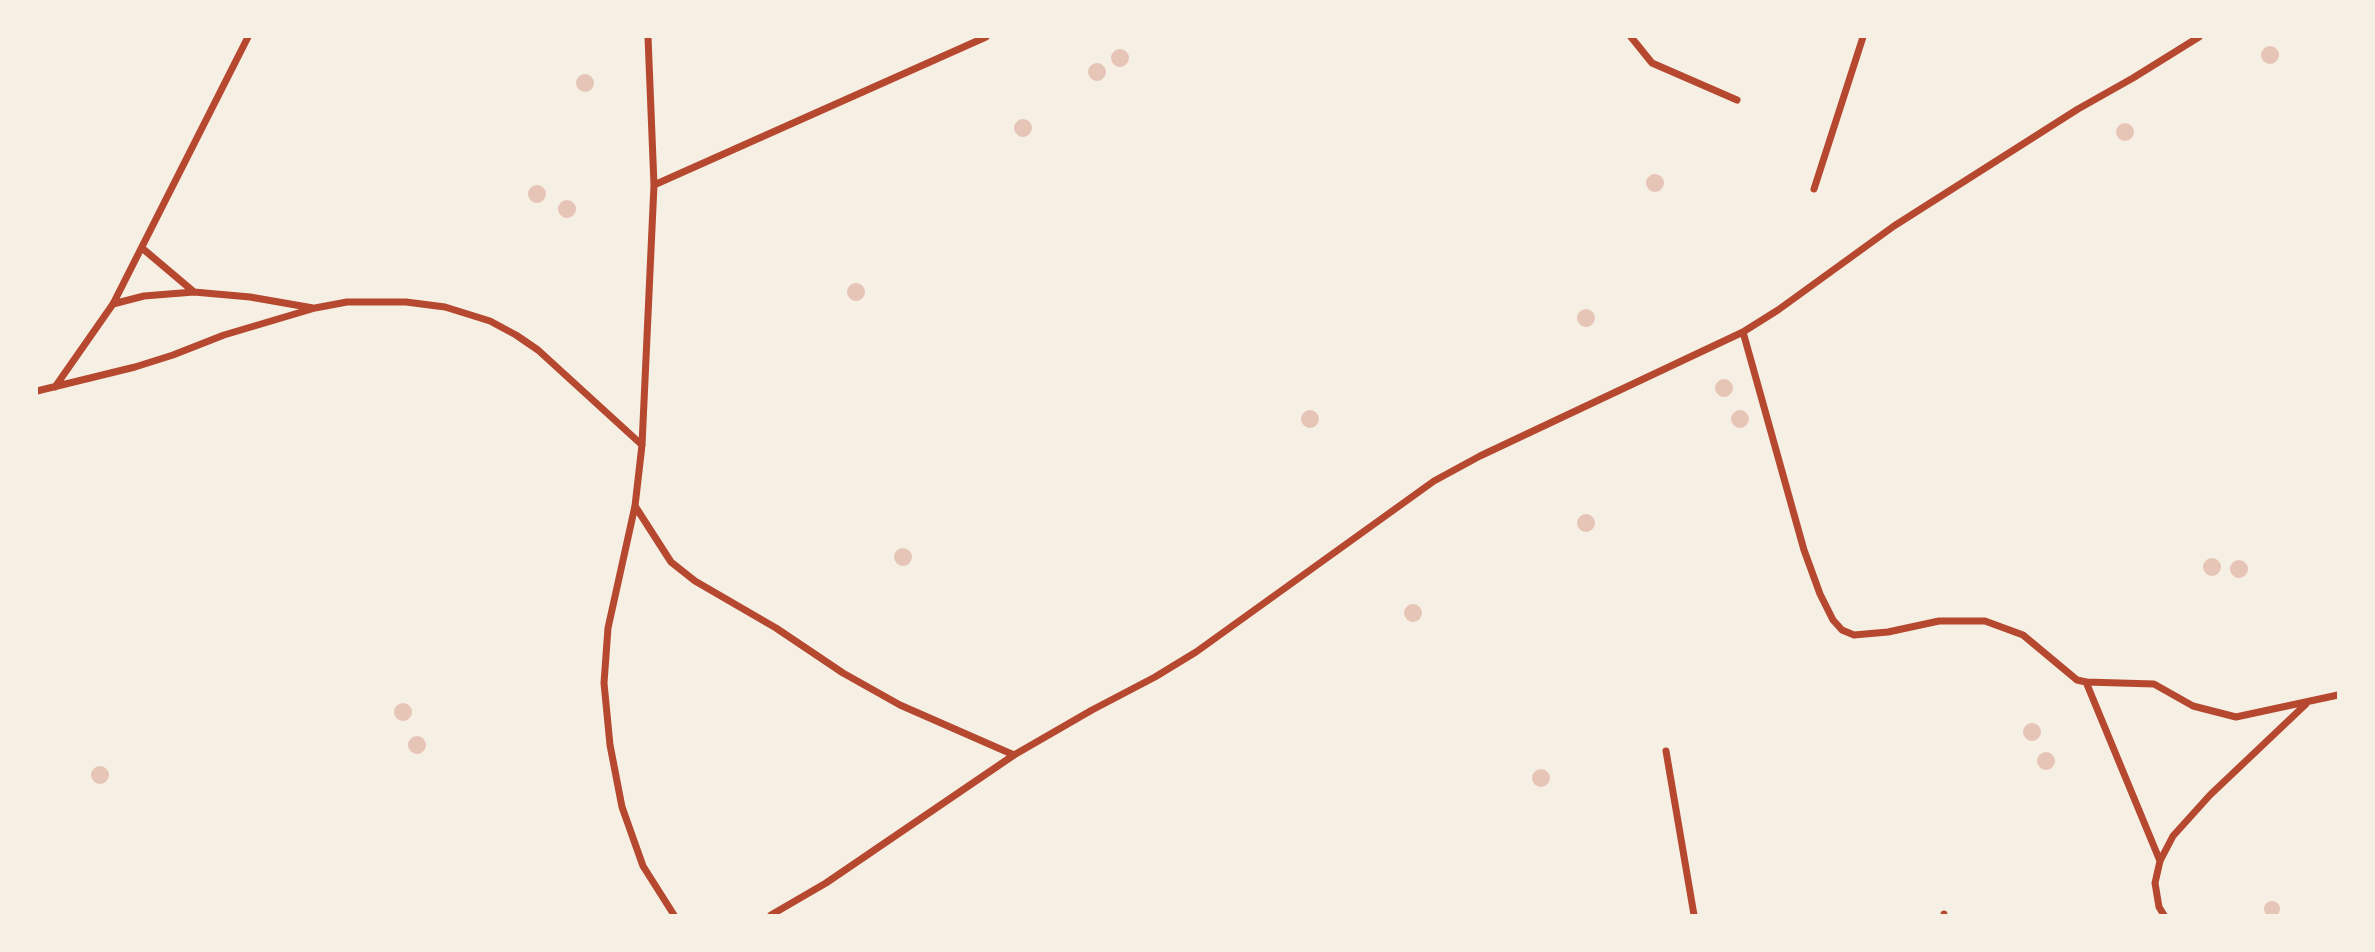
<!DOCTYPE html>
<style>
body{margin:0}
#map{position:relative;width:2375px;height:952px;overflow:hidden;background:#f6efe4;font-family:"DejaVu Sans",sans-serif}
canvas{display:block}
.frame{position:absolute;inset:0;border:38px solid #f6efe4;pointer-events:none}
</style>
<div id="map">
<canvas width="2375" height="952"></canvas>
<div class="frame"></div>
</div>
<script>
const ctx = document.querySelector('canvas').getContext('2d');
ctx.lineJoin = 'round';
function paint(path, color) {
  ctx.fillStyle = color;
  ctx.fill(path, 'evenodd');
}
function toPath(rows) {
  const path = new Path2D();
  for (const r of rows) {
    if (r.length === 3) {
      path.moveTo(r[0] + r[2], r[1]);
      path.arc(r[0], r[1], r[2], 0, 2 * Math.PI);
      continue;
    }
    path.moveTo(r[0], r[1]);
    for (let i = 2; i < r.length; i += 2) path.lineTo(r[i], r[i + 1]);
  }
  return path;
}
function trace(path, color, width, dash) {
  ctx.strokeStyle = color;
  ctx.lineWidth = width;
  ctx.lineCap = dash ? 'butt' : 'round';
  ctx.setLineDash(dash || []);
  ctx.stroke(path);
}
const building = toPath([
 [2270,55,9],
 [1120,58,9],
 [1097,72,9],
 [585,83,9],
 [1023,128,9],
 [2125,132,9],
 [1655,183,9],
 [537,194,9],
 [567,209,9],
 [856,292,9],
 [1586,318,9],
 [1724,388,9],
 [1310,419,9],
 [1740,419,9],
 [1586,523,9],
 [903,557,9],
 [2212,567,9],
 [2239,569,9],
 [1413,613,9],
 [403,712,9],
 [2032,732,9],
 [417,745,9],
 [2046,761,9],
 [100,775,9],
 [1541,778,9],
 [2272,909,8]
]);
const minor = toPath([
 [648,37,654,185,642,445,635,506,608,628,604,683,610,745,622,807,643,866,674,915],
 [1631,37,1652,63,1737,100],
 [654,185,986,37],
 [1814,189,1863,37],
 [142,248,194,292],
 [113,304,144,296,194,292,250,297,313,308],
 [1743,332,1804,550,1820,594,1833,620,1842,630,1854,635,1888,632,1939,621,1985,621,2023,635,2077,680,2086,682,2154,684,2193,706,2236,717,2338,695],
 [55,387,113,304,248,37],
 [37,391,135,367,173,355,224,335,315,308,347,302,406,302,445,307,490,321,516,335,538,350,642,445],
 [635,506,671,562,695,581,776,628,843,673,900,705,1014,755],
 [2086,682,2160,861],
 [1666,751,1694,915],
 [1944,914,1944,915],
 [771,915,826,883,1014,755,1092,710,1155,677,1196,652,1434,481,1480,456,1743,332,1778,310,1894,226,2078,109,2133,78,2199,37],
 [2164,915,2159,907,2155,883,2160,861,2173,836,2210,795,2306,704]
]);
paint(building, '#e6c5b7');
trace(minor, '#b5482f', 7);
</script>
